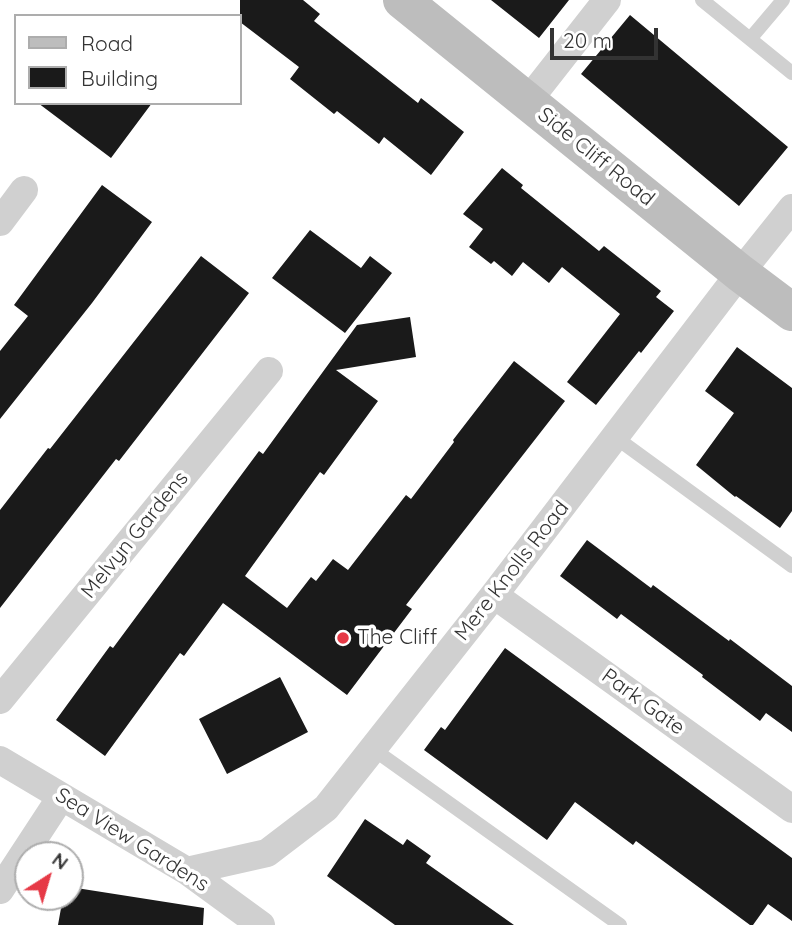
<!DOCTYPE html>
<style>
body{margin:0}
#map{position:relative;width:792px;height:925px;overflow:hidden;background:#fff;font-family:Quicksand,sans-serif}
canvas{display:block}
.legend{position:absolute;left:14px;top:14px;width:228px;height:91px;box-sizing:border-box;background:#fff;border:2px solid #adadad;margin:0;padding:9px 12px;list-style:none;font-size:21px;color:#333}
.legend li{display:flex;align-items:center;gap:14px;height:35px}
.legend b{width:35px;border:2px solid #adadad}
.north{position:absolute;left:14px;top:841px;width:70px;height:70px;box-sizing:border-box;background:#fff;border:2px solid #adadad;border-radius:50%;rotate:37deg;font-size:19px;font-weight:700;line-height:28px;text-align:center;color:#333}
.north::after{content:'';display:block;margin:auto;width:24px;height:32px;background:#e63946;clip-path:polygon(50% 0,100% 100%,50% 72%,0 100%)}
.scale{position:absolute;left:550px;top:28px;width:108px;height:32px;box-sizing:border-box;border:4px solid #333;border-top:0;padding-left:9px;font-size:21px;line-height:24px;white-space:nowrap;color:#333;-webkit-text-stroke:5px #fff;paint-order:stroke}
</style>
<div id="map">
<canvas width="792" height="925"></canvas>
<ul class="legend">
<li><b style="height:9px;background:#bdbdbd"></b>Road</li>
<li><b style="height:19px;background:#1a1a1a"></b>Building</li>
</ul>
<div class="north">N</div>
<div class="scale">20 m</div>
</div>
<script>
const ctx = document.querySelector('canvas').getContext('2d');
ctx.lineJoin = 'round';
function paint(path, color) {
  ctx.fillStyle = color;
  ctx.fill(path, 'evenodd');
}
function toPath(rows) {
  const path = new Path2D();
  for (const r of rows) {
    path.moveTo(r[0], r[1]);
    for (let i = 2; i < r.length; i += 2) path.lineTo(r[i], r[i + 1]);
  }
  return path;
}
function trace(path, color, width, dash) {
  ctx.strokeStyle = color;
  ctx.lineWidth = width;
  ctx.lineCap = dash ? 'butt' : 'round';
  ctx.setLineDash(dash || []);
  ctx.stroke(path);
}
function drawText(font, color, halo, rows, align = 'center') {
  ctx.font = font + ' Quicksand,sans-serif';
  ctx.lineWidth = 7;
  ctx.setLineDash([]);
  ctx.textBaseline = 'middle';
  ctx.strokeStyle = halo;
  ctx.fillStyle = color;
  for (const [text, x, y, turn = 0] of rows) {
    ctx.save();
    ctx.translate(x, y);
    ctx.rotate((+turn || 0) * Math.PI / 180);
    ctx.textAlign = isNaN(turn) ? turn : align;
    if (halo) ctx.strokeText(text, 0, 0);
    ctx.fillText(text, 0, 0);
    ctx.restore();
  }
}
const building = toPath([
 [240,0,303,0,320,14,314,21,418,103,421,98,464,132,431,175,384,137,379,144,337,111,334,114,290,79,299,67,240,22],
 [491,0,569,0,539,38],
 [630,15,788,147,739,206,581,74],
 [38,103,152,103,111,158],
 [502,168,523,185,521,188,599,251,604,246,661,291,656,297,674,311,641,353,639,351,596,405,567,382,620,314,562,267,549,283,523,262,512,276,494,261,491,264,469,247,483,229,463,214],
 [102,185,152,222,92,303,0,419,0,351,28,316,14,305],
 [310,230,361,268,370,256,392,273,345,333,272,278],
 [201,256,249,293,119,461,116,459,0,608,0,510,48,448,50,449],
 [410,317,416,357,336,370,378,401,324,475,320,472,245,576,287,608,311,577,316,581,333,559,348,570,406,495,411,499,454,442,453,440,514,361,565,401,406,605,412,609,347,695,223,603,184,656,180,653,105,756,56,720,110,646,113,648,259,451,263,454,357,325],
 [737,347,792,388,792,511,780,528,736,496,735,497,696,465,734,413,705,391],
 [587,540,651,588,653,585,729,641,730,639,792,686,792,732,766,713,760,721,702,677,703,675,621,614,617,619,560,576],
 [505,648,792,858,792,921,768,904,753,925,750,925,636,841,633,845,575,802,547,840,424,750,441,727,445,730],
 [280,677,308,732,227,774,199,719],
 [365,819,403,845,407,839,431,856,426,863,514,925,395,925,327,876],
 [70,887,204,908,203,925,58,925,63,897,70,897]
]);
const lane = toPath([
 [702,0,792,73],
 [750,39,783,0],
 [615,437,792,566],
 [373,749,620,925]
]);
const street = toPath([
 [527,102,607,0],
 [0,222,24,190],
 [494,595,792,809],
 [0,700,269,371],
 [0,760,187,871,261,925],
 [187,871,267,853,326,808,494,595,740,273,792,208],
 [0,890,61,797]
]);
const secondary = toPath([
 [402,0,740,273,792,312]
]);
const markers = [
 [343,638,7,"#e63946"]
];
const streetNames = [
 ["Side Cliff Road",596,157,39],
 ["Melvyn Gardens",135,535,-51],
 ["Mere Knolls Road",512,571,-52],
 ["Park Gate",643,702,36],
 ["Sea View Gardens",132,840,32]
];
const poiNames = [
 ["The Cliff",357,638]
];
paint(building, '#1a1a1a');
trace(lane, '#d0d0d0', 14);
trace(street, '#d0d0d0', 28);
trace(secondary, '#bdbdbd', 38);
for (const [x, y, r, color] of markers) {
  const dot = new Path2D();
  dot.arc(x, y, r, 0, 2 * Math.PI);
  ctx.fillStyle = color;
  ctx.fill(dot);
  trace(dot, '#fff', 2.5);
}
drawText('21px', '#333', '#fff', streetNames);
drawText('21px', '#333', '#fff', poiNames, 'left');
</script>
